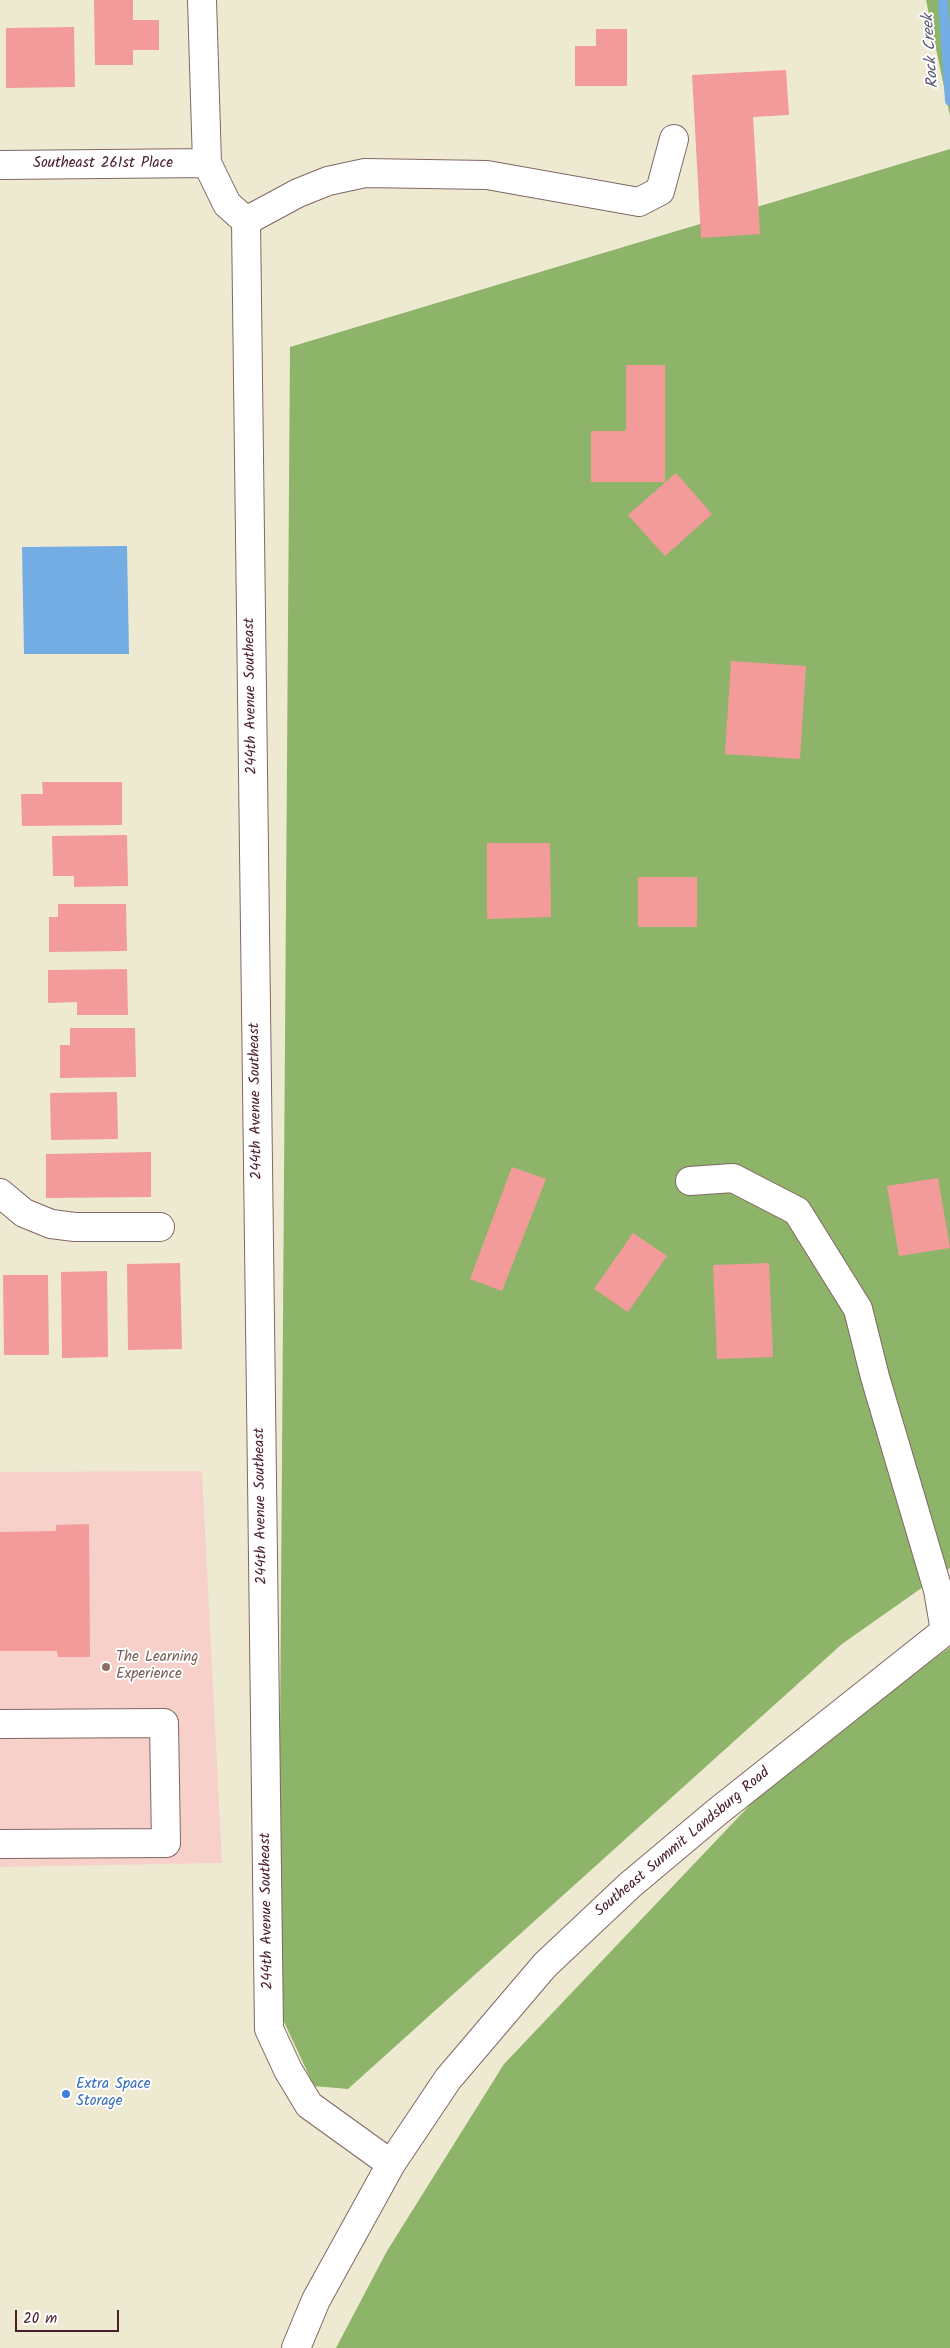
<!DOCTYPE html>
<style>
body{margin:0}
#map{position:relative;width:950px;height:2348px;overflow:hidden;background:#eeead1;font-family:Kalam,sans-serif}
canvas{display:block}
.scale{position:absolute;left:15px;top:2310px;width:104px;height:22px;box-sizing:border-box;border:2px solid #4a1f2b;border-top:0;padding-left:6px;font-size:15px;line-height:18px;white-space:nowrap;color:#4a1f2b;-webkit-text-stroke:4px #fff;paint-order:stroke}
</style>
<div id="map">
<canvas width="950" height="2348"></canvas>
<div class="scale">20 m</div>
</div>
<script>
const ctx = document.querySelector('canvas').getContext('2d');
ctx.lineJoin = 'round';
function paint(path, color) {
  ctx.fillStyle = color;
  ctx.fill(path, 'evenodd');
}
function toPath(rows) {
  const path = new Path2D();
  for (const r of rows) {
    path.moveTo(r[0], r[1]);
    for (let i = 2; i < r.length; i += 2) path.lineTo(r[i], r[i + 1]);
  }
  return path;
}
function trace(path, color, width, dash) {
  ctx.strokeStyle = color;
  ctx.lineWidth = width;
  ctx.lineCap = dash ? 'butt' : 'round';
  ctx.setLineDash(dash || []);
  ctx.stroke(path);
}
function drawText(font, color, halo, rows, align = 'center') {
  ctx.font = font + ' Kalam,sans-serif';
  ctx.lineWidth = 4;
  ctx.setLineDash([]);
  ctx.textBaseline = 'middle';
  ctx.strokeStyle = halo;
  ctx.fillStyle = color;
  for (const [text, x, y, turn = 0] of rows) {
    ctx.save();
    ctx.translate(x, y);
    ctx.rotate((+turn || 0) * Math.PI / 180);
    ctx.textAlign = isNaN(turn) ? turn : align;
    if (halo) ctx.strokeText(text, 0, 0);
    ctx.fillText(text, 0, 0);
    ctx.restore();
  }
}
const built = toPath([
 [202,1471,222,1863,0,1867,0,1472]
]);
const forest = toPath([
 [926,0,950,0,950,116],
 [950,149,950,1568,842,1644,348,2089,314,2086,278,2009,290,347],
 [950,1647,950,2348,336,2348,387,2251,504,2064,786,1767]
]);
const water = toPath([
 [127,546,129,654,24,654,22,547]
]);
const stream = toPath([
 [943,0,950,101]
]);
const building = toPath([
 [94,0,133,0,133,20,159,20,159,50,133,50,133,65,95,65],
 [74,27,75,87,6,88,6,28],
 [596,29,627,29,627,86,575,86,575,46,596,46],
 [786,70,789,115,753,117,760,234,701,238,692,75],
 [626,365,665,365,665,482,591,482,591,431,626,431],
 [676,473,712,514,665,556,628,515],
 [731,661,806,666,800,759,725,754],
 [42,782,122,782,122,825,22,826,21,794,43,794],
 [127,835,128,886,74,887,74,876,53,876,52,836],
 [487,843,550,843,551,917,487,919],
 [638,877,697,877,697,927,638,927],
 [58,904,126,904,127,951,49,952,49,917,58,917],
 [127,969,128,1015,77,1015,77,1002,48,1003,48,970],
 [70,1028,135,1028,136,1077,60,1078,60,1045,70,1045],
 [117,1092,118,1139,51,1140,50,1093],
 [151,1152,151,1197,46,1198,46,1154],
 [512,1167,546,1179,502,1291,470,1279],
 [938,1178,950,1248,899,1256,887,1186],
 [633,1233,667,1256,628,1312,594,1289],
 [180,1263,182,1349,128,1350,127,1264],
 [769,1263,773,1357,717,1359,713,1265],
 [107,1271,108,1357,62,1358,61,1272],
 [3,1275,48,1275,49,1355,4,1355],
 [89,1524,90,1657,58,1657,57,1651,0,1651,0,1532,56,1531,56,1525]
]);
const minor = toPath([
 [202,0,207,163,227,204,246,221,269,2029,288,2070,309,2105,391,2164],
 [0,165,207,163],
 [246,221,298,193,328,181,365,173,487,175,639,202,660,191,674,139],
 [690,1181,733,1178,797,1211,858,1309,875,1377,938,1590,945,1631],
 [0,1193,24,1213,51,1224,75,1227,160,1227],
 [0,1724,164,1723,166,1843,0,1844],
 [296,2348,316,2300,391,2164,448,2079,545,1965,630,1885,717,1812,950,1627]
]);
const markers = [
 [106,1667,5,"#8d6e63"],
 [66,2094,5,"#3f7fe0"]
];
const streetNames = [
 ["Southeast 261st Place",103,164],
 ["244th Avenue Southeast",252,696,-91],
 ["244th Avenue Southeast",257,1101,-91],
 ["244th Avenue Southeast",262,1506,-91],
 ["Southeast Summit Landsburg Road",683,1843,-40],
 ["244th Avenue Southeast",268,1911,-91]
];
const educationNames = [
 ["The Learning",116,1658],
 ["Experience",116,1675]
];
const shopNames = [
 ["Extra Space",76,2085],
 ["Storage",76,2102]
];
const waterNames = [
 ["Rock Creek",932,51,-94]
];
paint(built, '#f7d0ca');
paint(forest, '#8eb469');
paint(water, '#74ade4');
trace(stream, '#74ade4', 10);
paint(building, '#f29b9a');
trace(minor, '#836665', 30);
trace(minor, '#fff', 28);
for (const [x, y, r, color] of markers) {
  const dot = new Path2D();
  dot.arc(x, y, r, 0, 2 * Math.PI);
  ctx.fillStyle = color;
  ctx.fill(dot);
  trace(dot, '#fff', 2);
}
drawText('15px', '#4a1f2b', '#fff', streetNames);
drawText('15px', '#785e54', '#fff', educationNames, 'left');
drawText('15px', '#366cbe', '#fff', shopNames, 'left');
drawText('italic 16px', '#5b5875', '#fff', waterNames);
</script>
